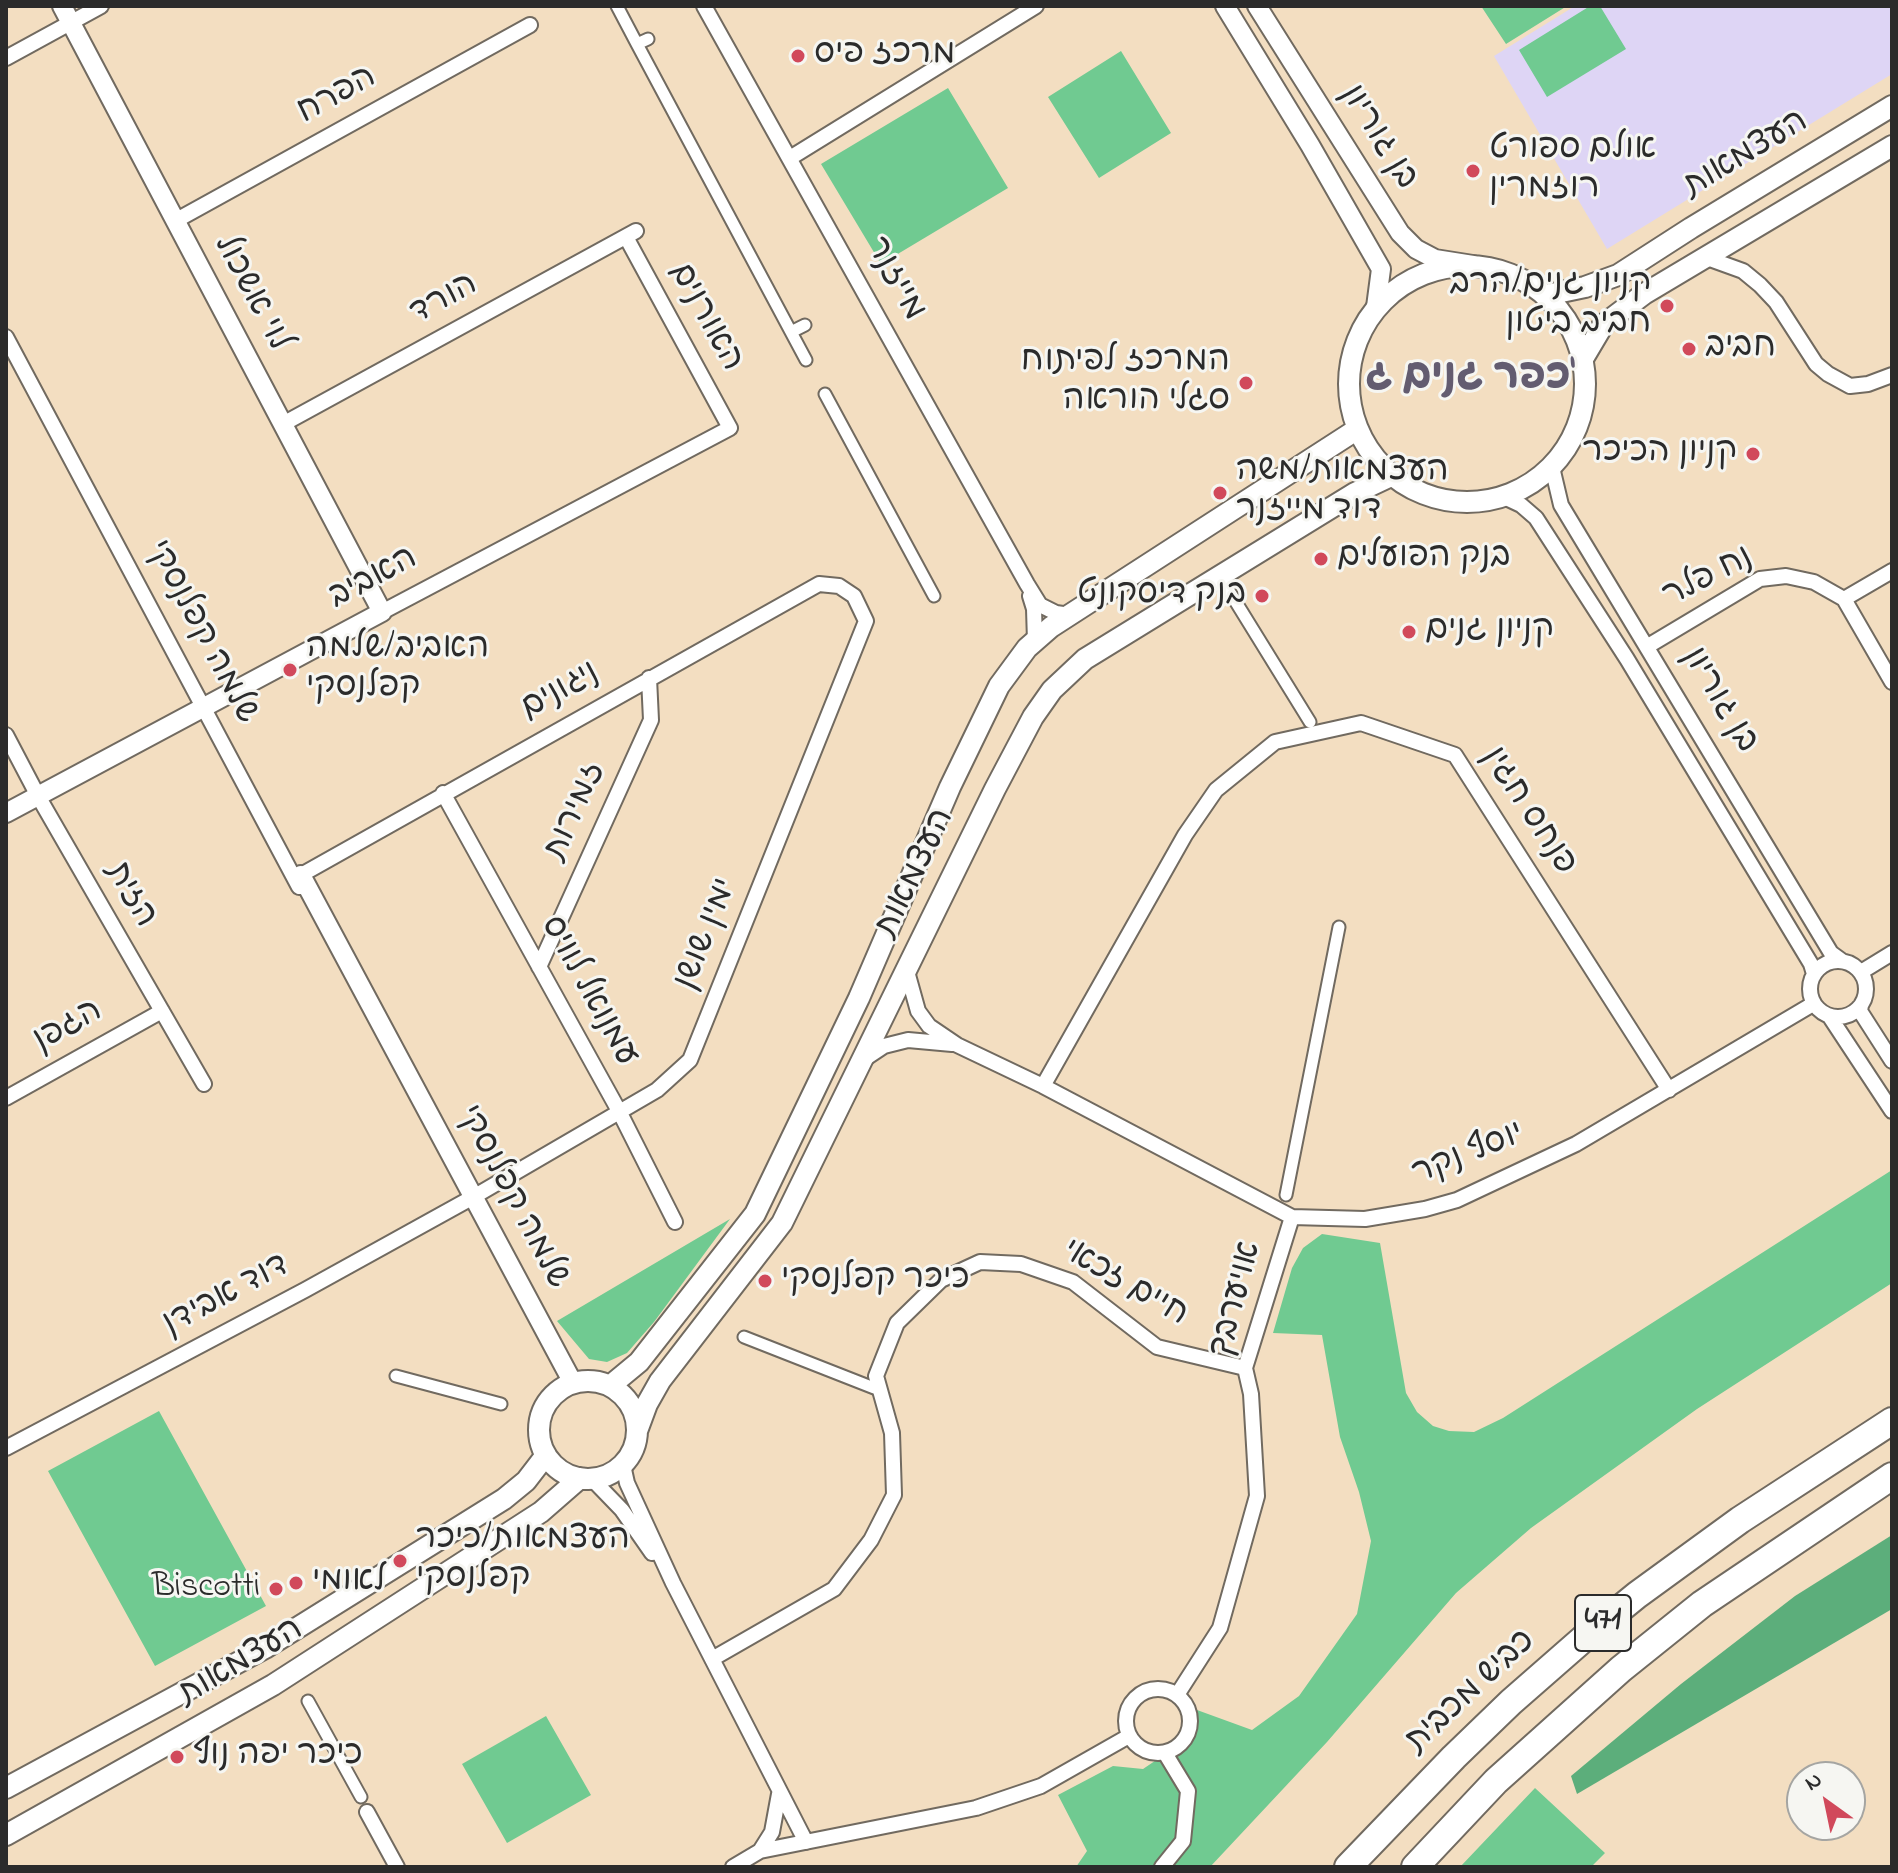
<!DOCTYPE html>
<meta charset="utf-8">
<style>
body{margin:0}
#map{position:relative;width:1898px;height:1873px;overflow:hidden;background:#f3dec1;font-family:"Indie Flower",sans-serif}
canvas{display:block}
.frame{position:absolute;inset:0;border:8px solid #2b2b2b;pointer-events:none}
.north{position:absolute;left:1786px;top:1761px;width:80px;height:80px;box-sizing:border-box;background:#f6f6f2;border:2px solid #a5a5a2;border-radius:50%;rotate:327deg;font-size:22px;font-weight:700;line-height:32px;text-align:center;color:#2b2b2b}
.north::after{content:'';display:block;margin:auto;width:28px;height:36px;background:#d1495b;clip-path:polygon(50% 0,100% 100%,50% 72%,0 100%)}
</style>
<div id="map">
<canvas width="1898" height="1873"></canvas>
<div class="frame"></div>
<div class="north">N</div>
</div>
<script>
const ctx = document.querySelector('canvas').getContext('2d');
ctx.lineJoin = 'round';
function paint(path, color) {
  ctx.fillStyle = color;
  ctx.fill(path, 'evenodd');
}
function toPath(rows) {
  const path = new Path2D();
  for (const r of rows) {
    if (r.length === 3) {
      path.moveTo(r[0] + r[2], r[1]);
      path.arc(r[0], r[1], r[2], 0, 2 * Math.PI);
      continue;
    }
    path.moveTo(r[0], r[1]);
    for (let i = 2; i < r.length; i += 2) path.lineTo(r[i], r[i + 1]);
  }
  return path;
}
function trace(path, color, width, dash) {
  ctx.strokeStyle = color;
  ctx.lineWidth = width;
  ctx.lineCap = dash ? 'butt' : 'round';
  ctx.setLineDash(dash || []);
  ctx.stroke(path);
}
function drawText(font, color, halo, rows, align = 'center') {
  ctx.font = font + ' "Indie Flower","Playpen Sans Hebrew",sans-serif';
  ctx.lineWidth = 6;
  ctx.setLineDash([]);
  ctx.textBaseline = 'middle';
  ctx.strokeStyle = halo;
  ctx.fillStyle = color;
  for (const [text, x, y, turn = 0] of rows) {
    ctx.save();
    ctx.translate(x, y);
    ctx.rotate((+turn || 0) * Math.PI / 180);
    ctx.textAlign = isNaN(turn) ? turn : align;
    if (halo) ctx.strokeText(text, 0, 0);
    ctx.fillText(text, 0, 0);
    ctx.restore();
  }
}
const built = toPath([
 [1575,6,1892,6,1892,74,1607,249,1494,56]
]);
const green = toPath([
 [1481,6,1567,6,1506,44],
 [1590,6,1600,6,1626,49,1547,97,1519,50],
 [1121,51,1171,133,1099,178,1048,97],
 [948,88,1008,188,881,264,821,164],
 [1892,1170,1892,1283,1697,1409,1531,1528,1456,1593,1327,1742,1210,1867,1076,1867,1087,1851,1058,1795,1113,1766,1143,1769,1180,1744,1197,1710,1252,1730,1299,1696,1357,1614,1371,1541,1359,1492,1340,1437,1322,1335,1273,1333,1292,1268,1303,1248,1322,1234,1380,1243,1406,1393,1417,1412,1433,1426,1449,1431,1474,1432,1503,1418],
 [730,1219,654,1322,627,1353,607,1362,589,1359,557,1321],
 [159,1411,266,1606,155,1666,48,1471],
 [546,1716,591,1795,507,1843,462,1764],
 [1535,1788,1605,1853,1591,1867,1460,1867]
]);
const forest = toPath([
 [1892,1535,1892,1609,1577,1794,1571,1776,1681,1684,1795,1596]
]);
const pedestrian = toPath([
 [617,6,637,44],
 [648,39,637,44,791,332,805,325],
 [791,332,806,360],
 [825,394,934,596],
 [1226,586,1310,722],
 [1286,1195,1339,927],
 [744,1337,874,1388],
 [396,1376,501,1404],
 [308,1701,361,1797]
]);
const minor = toPath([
 [704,6,1027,584,1040,605,1056,613,1070,615],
 [6,58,101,6],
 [790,158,1036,6],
 [175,221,530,25],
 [1707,258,1743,271,1760,285,1776,302,1816,364,1828,374,1850,386,1868,384,1892,375],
 [6,337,299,887],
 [283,424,636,231],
 [1552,467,1561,505,1831,953,1842,961],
 [1504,497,1521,505,1536,518,1627,659,1811,964,1814,974],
 [1030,596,1034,609,1035,641],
 [1844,599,1892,571],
 [382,612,730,428,626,237],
 [1648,646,1760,579,1786,576,1814,582,1844,599,1892,682],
 [6,735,38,796,204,1084],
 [443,793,619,1111,675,1222],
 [1838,989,28],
 [539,967,651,720,649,678],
 [906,968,918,1011,929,1026,957,1045,1043,1086,1292,1217,1365,1219,1425,1209,1457,1200,1576,1144,1813,1004],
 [1861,972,1892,953],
 [1861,1005,1860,1011,1892,1061],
 [1830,1017,1892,1111],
 [863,1060,884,1046,908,1040,952,1044],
 [1043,1086,1185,835,1216,790,1275,742,1361,723,1455,755,1669,1090],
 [6,1098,162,1011],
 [6,1448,305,1290,475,1196,657,1090,690,1060,866,621,854,596,839,586,819,584,301,875],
 [623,1465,627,1483,673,1583,806,1842],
 [592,1479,622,1510,652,1553],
 [712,1659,834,1589,871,1540,894,1495,892,1433,876,1376,897,1323,941,1280,980,1262,1021,1264,1073,1282,1157,1347,1245,1368],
 [1158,1721,32],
 [1177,1695,1220,1628,1257,1496,1251,1394,1245,1368,1292,1217],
 [367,1812,397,1867],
 [760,1851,772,1832,779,1794],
 [733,1867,760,1851,976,1808,1041,1786,1129,1736],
 [1162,1867,1183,1841,1188,1791,1165,1753]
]);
const tertiary = toPath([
 [1225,6,1310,145,1381,269,1376,307],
 [1257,6,1400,233,1416,249,1435,259,1473,265],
 [6,813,382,612,62,6],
 [301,875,573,1383]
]);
const secondary = toPath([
 [1467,384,118],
 [1547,295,1585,287,1618,275,1691,228,1892,106],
 [1584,357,1603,325,1644,294,1892,146],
 [588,1430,49],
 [610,1386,639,1362,755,1214,859,998,950,787,999,686,1027,648,1051,627,1356,430],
 [637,1431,647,1404,660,1381,782,1223,995,789,1033,717,1052,690,1085,659,1355,493,1391,476],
 [6,1788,265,1648,504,1499,526,1481,546,1455],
 [6,1835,273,1685,541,1512,580,1478]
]);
const motorway = toPath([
 [1348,1867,1454,1757,1511,1702,1583,1639,1637,1595,1740,1520,1892,1421],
 [1415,1867,1496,1781,1621,1669,1702,1604,1892,1476]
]);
const markers = [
 [798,56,8,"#d1495b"],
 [1473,171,8,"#d1495b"],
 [1667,306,8,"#d1495b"],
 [1689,349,8,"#d1495b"],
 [1246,383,8,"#d1495b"],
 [1753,454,8,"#d1495b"],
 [1220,493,8,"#d1495b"],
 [1321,559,8,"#d1495b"],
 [1262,596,8,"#d1495b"],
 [1409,632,8,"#d1495b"],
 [290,670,8,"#d1495b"],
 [765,1281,8,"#d1495b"],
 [400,1561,8,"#d1495b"],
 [296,1583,8,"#d1495b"],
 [276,1589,8,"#d1495b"],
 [177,1757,8,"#d1495b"]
];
const shields = [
 [1603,1623,56]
];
const shieldNames = [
 ["471",1603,1623]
];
const poiNames = [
 ["מרכז פיס",814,56],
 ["אולם ספורט",1489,151],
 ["רוזמרין",1489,190],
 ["קניון גנים/הרב",1651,286,"right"],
 ["חביב ביטון",1651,325,"right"],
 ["חביב",1705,349],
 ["המרכז לפיתוח",1230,363,"right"],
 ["סגלי הוראה",1230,402,"right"],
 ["קניון הכיכר",1737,454,"right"],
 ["העצמאות/משה",1236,473],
 ["דוד מייזנר",1236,512],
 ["בנק הפועלים",1337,559],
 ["בנק דיסקונט",1246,596,"right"],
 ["קניון גנים",1425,632],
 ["האביב/שלמה",306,650],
 ["קפלנסקי",306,689],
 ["כיכר קפלנסקי",781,1281],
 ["העצמאות/כיכר",416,1541],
 ["קפלנסקי",416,1580],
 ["לאומי",312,1583],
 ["Biscotti",260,1589,"right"],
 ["כיכר יפה נוף",193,1757]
];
const streetNames = [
 ["הפרח",338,97,-29],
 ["בן גוריון",1377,138,58],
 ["העצמאות",1747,156,-31],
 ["מייזנר",893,280,61],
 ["לוי אשכול",250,294,62],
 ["הורד",445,301,-29],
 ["האורנים",704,318,61],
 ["נח פלר",1709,579,-27],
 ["האביב",374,580,-28],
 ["שלמה קפלנסקי",200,633,62],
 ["ניגונים",561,693,-29],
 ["בן גוריון",1718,701,59],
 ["זמירות",577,812,-66],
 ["פנחס חגין",1527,812,57],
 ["העצמאות",917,874,-64],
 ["הזית",129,896,60],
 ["ימין שושן",708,935,-68],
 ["עמנואל לוויס",587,992,61],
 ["הגפן",69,1028,-29],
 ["יוסף נקר",1469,1156,-22],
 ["שלמה קפלנסקי",511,1198,62],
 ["חיים זכאי",1124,1285,30],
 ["דוד אבידן",227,1297,-28],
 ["אויערבך",1238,1300,-75],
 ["העצמאות",242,1664,-31],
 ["כביש מכבית",1472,1693,-43]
];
const districtNames = [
 ["כפר גנים ג'",1470,380]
];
paint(built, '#ded5f5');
paint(green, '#70ca91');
paint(forest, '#5cae7b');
trace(pedestrian, '#716a60', 15);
trace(minor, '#716a60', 18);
trace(tertiary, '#716a60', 22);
trace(secondary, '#716a60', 24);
trace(motorway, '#716a60', 30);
trace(pedestrian, '#fff', 11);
trace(minor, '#fff', 14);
trace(tertiary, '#fff', 18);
trace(secondary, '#fff', 20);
trace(motorway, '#fff', 26);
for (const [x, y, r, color] of markers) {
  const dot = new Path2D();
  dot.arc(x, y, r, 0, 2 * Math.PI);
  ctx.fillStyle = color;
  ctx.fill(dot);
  trace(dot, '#f6f6f2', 3);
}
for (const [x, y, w] of shields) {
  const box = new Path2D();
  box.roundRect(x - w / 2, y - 28, w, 56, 6);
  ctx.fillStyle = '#f6f6f2';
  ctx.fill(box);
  trace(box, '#2b2b2b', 2);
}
drawText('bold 32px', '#2b2b2b', null, shieldNames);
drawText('34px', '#2b2b2b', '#f6f6f2', poiNames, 'left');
drawText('34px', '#2b2b2b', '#f6f6f2', streetNames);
drawText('bold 42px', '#635c70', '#f6f6f2', districtNames);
</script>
